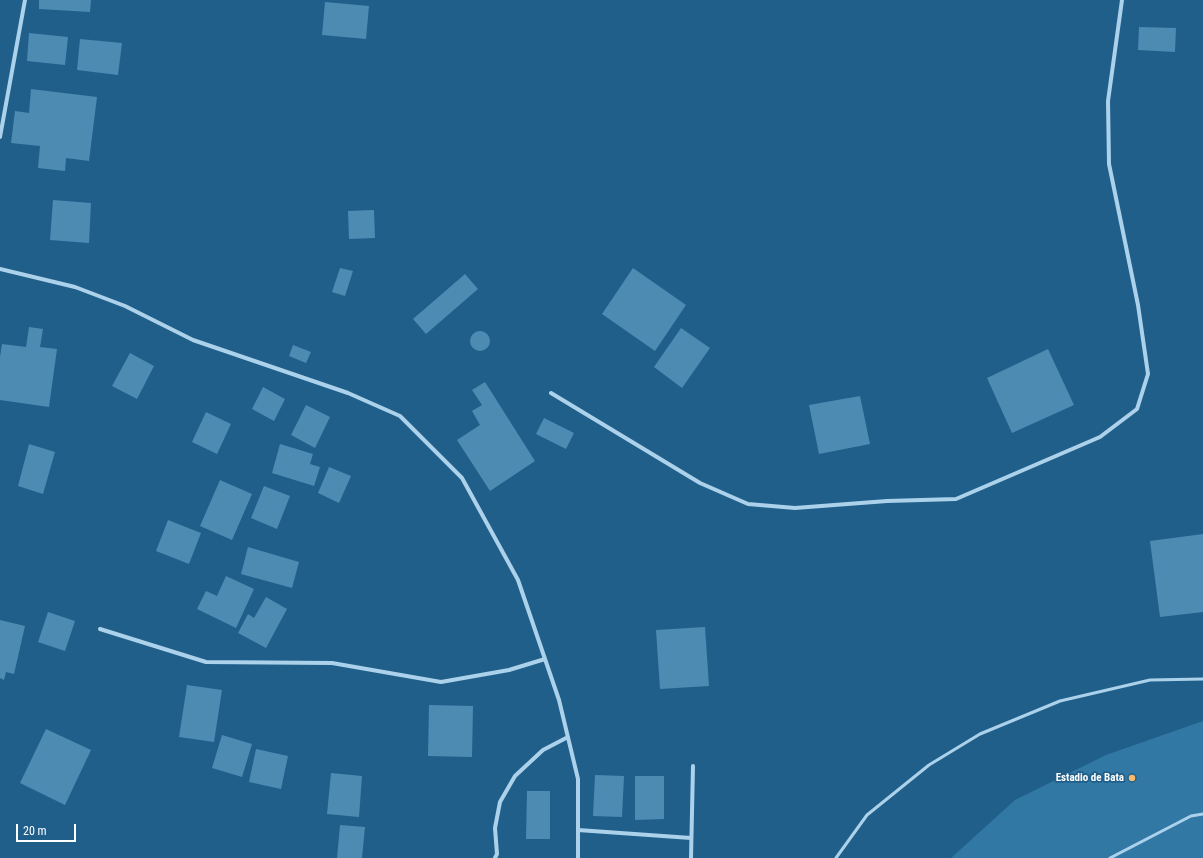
<!DOCTYPE html>
<style>
body{margin:0}
#map{position:relative;width:1203px;height:858px;overflow:hidden;background:#205f8a;font-family:"Roboto Condensed",sans-serif}
canvas{display:block}
.scale{position:absolute;left:16px;top:824px;width:60px;height:18px;box-sizing:border-box;border:2px solid #fff;border-top:0;padding-left:5px;font-size:12px;line-height:14px;white-space:nowrap;color:#fff;-webkit-text-stroke:3px #205f8a;paint-order:stroke}
</style>
<div id="map">
<canvas width="1203" height="858"></canvas>
<div class="scale">20 m</div>
</div>
<script>
const ctx = document.querySelector('canvas').getContext('2d');
ctx.lineJoin = 'round';
function paint(path, color) {
  ctx.fillStyle = color;
  ctx.fill(path, 'evenodd');
}
function toPath(rows) {
  const path = new Path2D();
  for (const r of rows) {
    if (r.length === 3) {
      path.moveTo(r[0] + r[2], r[1]);
      path.arc(r[0], r[1], r[2], 0, 2 * Math.PI);
      continue;
    }
    path.moveTo(r[0], r[1]);
    for (let i = 2; i < r.length; i += 2) path.lineTo(r[i], r[i + 1]);
  }
  return path;
}
function trace(path, color, width, dash) {
  ctx.strokeStyle = color;
  ctx.lineWidth = width;
  ctx.lineCap = dash ? 'butt' : 'round';
  ctx.setLineDash(dash || []);
  ctx.stroke(path);
}
function drawText(font, color, halo, rows, align = 'center') {
  ctx.font = font + ' "Roboto Condensed",sans-serif';
  ctx.lineWidth = 3.5;
  ctx.setLineDash([]);
  ctx.textBaseline = 'middle';
  ctx.strokeStyle = halo;
  ctx.fillStyle = color;
  for (const [text, x, y, turn = 0] of rows) {
    ctx.save();
    ctx.translate(x, y);
    ctx.rotate((+turn || 0) * Math.PI / 180);
    ctx.textAlign = isNaN(turn) ? turn : align;
    if (halo) ctx.strokeText(text, 0, 0);
    ctx.fillText(text, 0, 0);
    ctx.restore();
  }
}
const green = toPath([
 [1203,721,1203,858,951,858,1015,800,1106,755]
]);
const building = toPath([
 [39,0,91,0,90,12,39,9],
 [325,2,369,6,366,39,322,35],
 [1139,27,1176,28,1175,52,1138,50],
 [29,33,68,37,65,65,27,61],
 [80,39,122,43,118,75,77,70],
 [31,89,97,97,89,161,66,158,65,171,38,168,40,146,11,143,15,111,29,113],
 [53,200,91,203,89,243,50,240],
 [374,210,375,238,349,239,348,211],
 [340,268,353,271,345,296,332,292],
 [633,268,686,305,655,351,602,314],
 [465,274,478,289,426,334,413,319],
 [29,327,43,329,40,347,57,349,49,407,0,400,0,357,2,344,26,347],
 [681,328,710,348,682,388,654,367],
 [480,341,10],
 [293,345,311,352,306,363,289,356],
 [1048,349,1074,405,1012,433,987,378],
 [130,353,154,366,137,399,112,386],
 [485,382,535,461,490,491,457,440,480,425,472,411,482,405,472,390],
 [263,387,285,399,274,421,252,409],
 [860,396,870,444,819,454,809,405],
 [306,405,330,417,315,448,291,435],
 [206,412,231,424,217,454,192,442],
 [544,418,574,433,566,449,536,434],
 [29,444,55,452,43,494,18,486],
 [280,444,313,454,310,464,320,467,314,486,272,473],
 [329,467,351,476,339,503,318,493],
 [220,480,252,494,232,540,200,526],
 [264,486,290,496,277,529,251,518],
 [168,520,201,533,189,564,156,551],
 [1203,534,1203,612,1160,617,1150,541],
 [248,547,299,562,292,588,241,574],
 [226,576,254,589,236,628,197,609,206,591,217,596],
 [266,597,287,609,266,648,238,633,248,614,254,618],
 [48,612,75,621,65,651,38,642],
 [0,620,25,626,14,674,6,672,4,680,0,678],
 [705,627,709,686,660,689,656,630],
 [187,685,222,690,214,742,179,737],
 [429,705,473,706,472,757,428,756],
 [46,729,91,750,65,805,20,783],
 [222,735,252,744,242,777,212,768],
 [256,749,288,756,281,789,249,782],
 [331,773,362,776,359,817,327,814],
 [595,775,624,776,622,817,593,816],
 [635,776,664,776,664,819,635,820],
 [527,791,550,791,550,839,526,839],
 [340,825,365,827,362,858,337,858]
]);
const service = toPath([
 [836,858,867,815,929,765,980,734,1060,701,1150,680,1203,679],
 [1110,858,1191,816,1203,814]
]);
const minor = toPath([
 [0,137,25,0],
 [0,269,75,287,125,306,193,340,348,393,400,416,462,478,518,580,559,700,578,779,578,858],
 [551,393,700,483,748,504,795,508,887,501,956,499,1100,437,1137,409,1148,374,1138,305,1109,164,1108,101,1122,0],
 [100,629,206,662,332,663,441,682,509,670,545,659],
 [578,830,691,838],
 [495,858,497,854,495,828,500,802,515,776,543,750,568,737],
 [691,858,693,766]
]);
const markers = [
 [1132,778,4,"#f8ba6d"]
];
const poiNames = [
 ["Estadio de Bata",1124,778]
];
paint(green, '#3178a5');
paint(building, '#4d8bb3');
trace(service, '#acd2eb', 3);
trace(minor, '#acd2eb', 4);
for (const [x, y, r, color] of markers) {
  const dot = new Path2D();
  dot.arc(x, y, r, 0, 2 * Math.PI);
  ctx.fillStyle = color;
  ctx.fill(dot);
  trace(dot, '#205f8a', 1.5);
}
drawText('bold 11px', '#fff', '#205f8a', poiNames, 'right');
</script>
